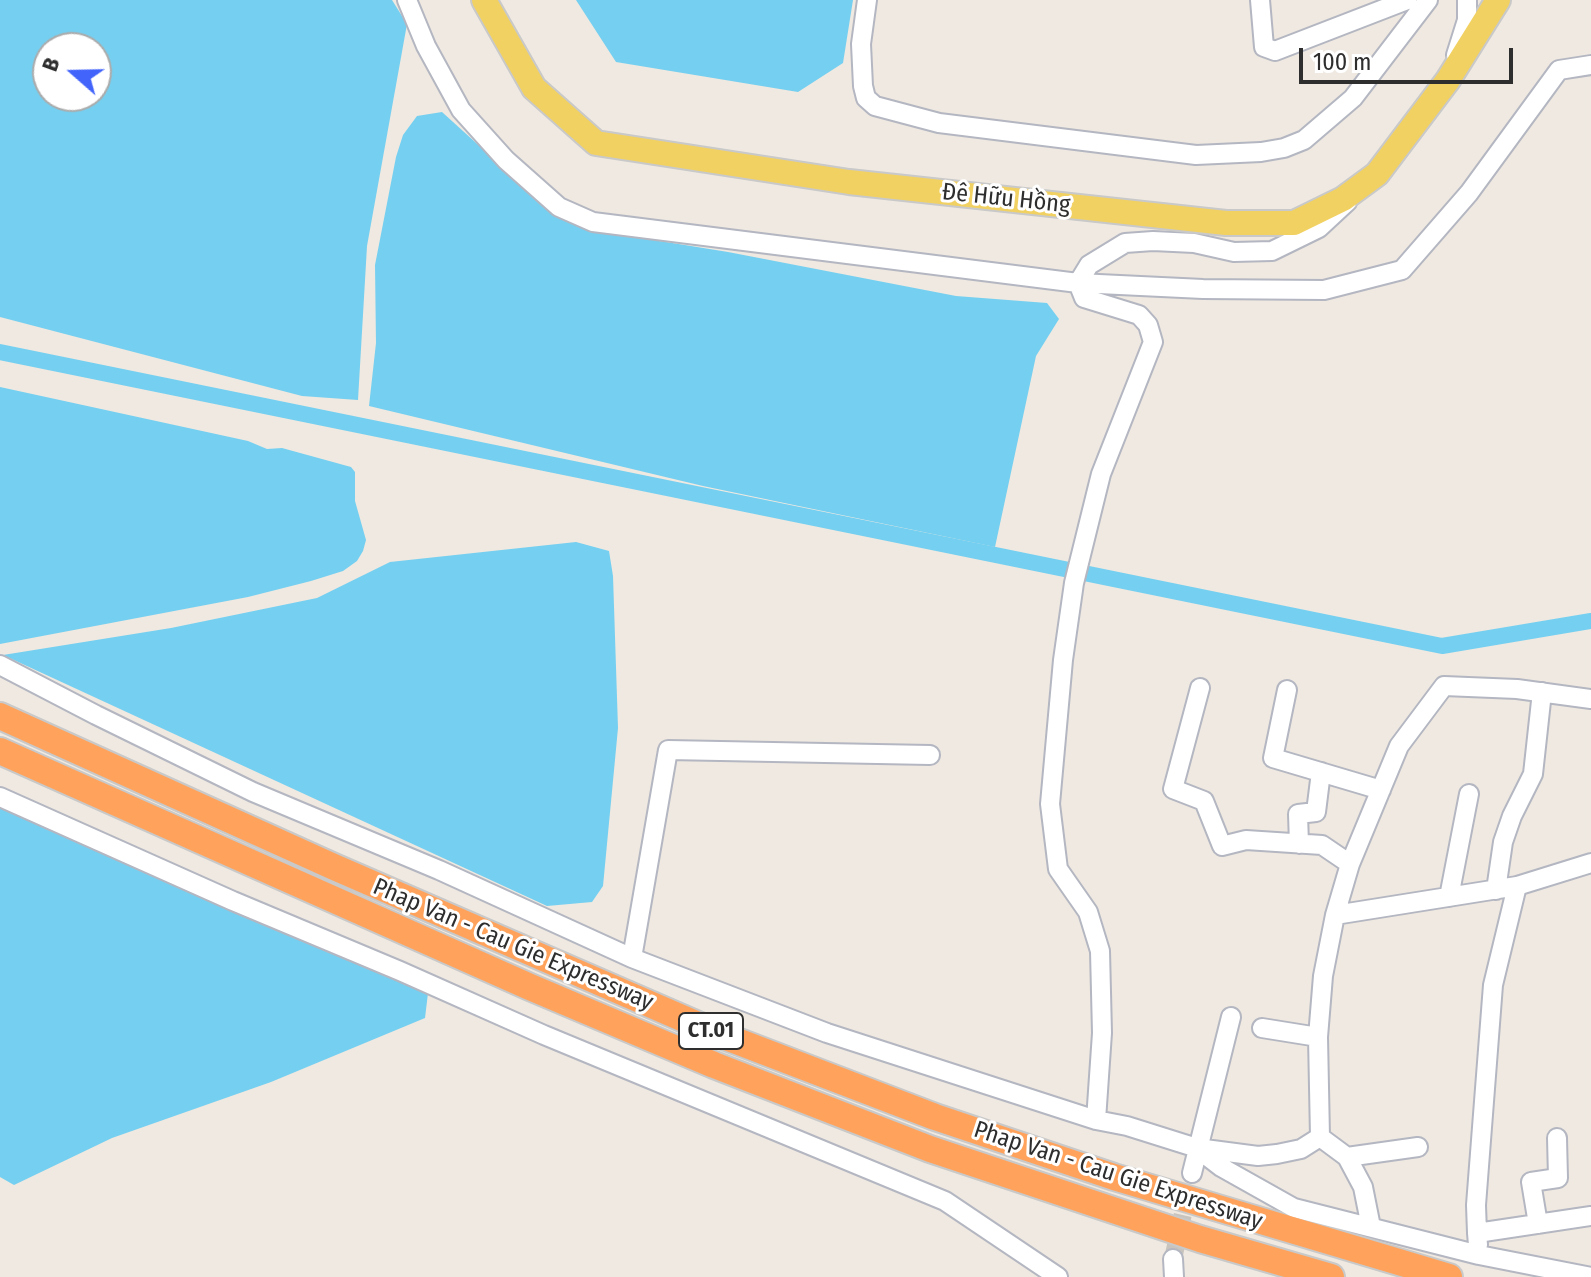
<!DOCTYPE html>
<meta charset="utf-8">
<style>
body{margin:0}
#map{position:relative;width:1591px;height:1277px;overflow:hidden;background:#efe9e1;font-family:"Fira Sans Condensed",sans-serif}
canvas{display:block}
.north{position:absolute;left:32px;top:32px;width:80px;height:80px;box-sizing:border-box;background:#fff;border:2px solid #ababab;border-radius:50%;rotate:290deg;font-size:22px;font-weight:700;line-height:32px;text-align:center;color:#2e2e2e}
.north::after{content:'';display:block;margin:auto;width:28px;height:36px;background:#4264fb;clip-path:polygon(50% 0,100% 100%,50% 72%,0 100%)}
.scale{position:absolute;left:1299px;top:48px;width:214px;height:36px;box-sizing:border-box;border:4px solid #2e2e2e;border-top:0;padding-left:10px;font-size:24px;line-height:28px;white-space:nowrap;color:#2e2e2e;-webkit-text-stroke:6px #fff;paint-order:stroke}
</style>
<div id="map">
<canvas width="1591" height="1277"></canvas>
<div class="north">B</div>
<div class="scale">100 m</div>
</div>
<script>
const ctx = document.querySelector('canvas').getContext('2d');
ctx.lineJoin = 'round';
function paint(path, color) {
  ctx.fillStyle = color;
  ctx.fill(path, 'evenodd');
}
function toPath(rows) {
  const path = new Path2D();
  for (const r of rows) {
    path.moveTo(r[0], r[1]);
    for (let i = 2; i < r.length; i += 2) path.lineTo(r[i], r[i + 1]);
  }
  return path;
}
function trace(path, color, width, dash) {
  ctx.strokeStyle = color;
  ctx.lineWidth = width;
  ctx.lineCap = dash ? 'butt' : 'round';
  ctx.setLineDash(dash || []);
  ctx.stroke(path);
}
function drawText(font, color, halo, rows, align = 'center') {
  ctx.font = font + ' "Fira Sans Condensed",sans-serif';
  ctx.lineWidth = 6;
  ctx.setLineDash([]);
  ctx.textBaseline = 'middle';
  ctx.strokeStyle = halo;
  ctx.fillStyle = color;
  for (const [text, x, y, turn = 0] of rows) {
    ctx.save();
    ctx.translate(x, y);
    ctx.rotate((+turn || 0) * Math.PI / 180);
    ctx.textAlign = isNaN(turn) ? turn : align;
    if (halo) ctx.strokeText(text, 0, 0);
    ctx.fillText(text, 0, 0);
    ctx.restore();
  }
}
const water = toPath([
 [0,0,392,0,407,24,367,246,358,400,302,396,0,317],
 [48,48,96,48,96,96,48,96],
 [576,0,853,0,843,63,798,92,616,62],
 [442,112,506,170,582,223,629,236,728,252,956,296,1047,303,1059,319,1036,356,995,547,703,486,369,406,376,343,375,265,396,157,403,135,417,116],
 [0,387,248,441,267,449,282,448,351,467,355,472,355,501,366,540,363,551,357,561,343,571,311,581,248,597,0,644],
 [576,542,609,551,613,576,618,728,603,886,592,902,547,906,3,655,171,628,317,598,390,562],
 [0,803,158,878,428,993,425,1018,271,1082,112,1138,14,1185,0,1177]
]);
const canal = toPath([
 [0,352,1442,646,1591,621]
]);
const minorTunnel = toPath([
 [1173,1259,1192,1173]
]);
const minor = toPath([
 [407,0,426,46,461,110,506,160,559,207,593,222,1078,283,1203,289,1324,290,1402,270,1469,193,1559,70,1591,65],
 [867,0,861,44,863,86,866,98,875,106,939,123,1196,155,1261,152,1284,148,1304,140,1353,98,1428,0],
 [1260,0,1264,47,1275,51,1407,0],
 [1456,55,1467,20,1467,0],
 [0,665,96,715,253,792,439,870,632,958,827,1033,1096,1120,1127,1126,1197,1148,1258,1156,1277,1154,1301,1149,1320,1137],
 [1200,688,1173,789,1204,801,1222,846,1246,840,1322,845,1350,864],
 [1287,690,1273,758,1381,790],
 [0,797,233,901,400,971,544,1035,945,1201,1058,1277],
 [1299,844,1298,814,1316,812,1321,772],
 [1496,890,1503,842,1512,816,1533,774,1542,692],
 [1449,897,1469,794],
 [1335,915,1517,886,1591,863],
 [632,958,668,750,930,755],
 [1262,1028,1318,1037],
 [1096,1120,1102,1033,1100,951,1088,912,1058,869,1050,804,1063,660,1074,583,1101,474,1153,342,1148,325,1139,315,1084,298,1078,283,1089,265,1125,243,1153,241,1194,243,1234,252,1272,251,1319,228,1347,202],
 [1199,1150,1221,1167,1294,1208,1479,1255,1591,1277],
 [1347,1157,1418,1147],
 [1192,1173,1231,1017],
 [1538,1224,1531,1182,1558,1178,1557,1138],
 [1371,1227,1363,1187,1347,1157,1320,1137,1318,1037,1323,976,1335,915,1350,864,1399,746,1444,686,1517,689,1591,699],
 [1477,1233,1476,1205,1493,985,1517,886],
 [1478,1245,1477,1233,1591,1216],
 [1173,1259,1174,1277]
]);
const major = toPath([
 [484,0,534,88,596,143,849,182,1226,223,1294,223,1343,199,1377,174,1448,80,1498,0]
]);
const highway = toPath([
 [0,716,334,867,721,1035,935,1117,1114,1177,1449,1277],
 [0,751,530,987,714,1065,930,1149,1200,1239,1331,1277]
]);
const shields = [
 [711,1031,64]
];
const shieldNames = [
 ["CT.01",711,1031]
];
const streetNames = [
 ["Đê Hữu Hồng",1006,199,6],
 ["Phap Van - Cau Gie Expressway",513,945,23],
 ["Phap Van - Cau Gie Expressway",1118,1176,18]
];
paint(water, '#75cff0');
trace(canal, '#75cff0', 16);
trace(minorTunnel, '#c8c4bd', 18, [18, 9]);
trace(minor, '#b4b7c1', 22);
trace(major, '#c9c9c9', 28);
trace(highway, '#c9c9c9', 30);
trace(minor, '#fff', 18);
trace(major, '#f2d163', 24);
trace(highway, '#ffa35c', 26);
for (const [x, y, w] of shields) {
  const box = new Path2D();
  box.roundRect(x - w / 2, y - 18, w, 36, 6);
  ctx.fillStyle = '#fff';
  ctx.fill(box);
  trace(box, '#2e2e2e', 2);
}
drawText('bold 22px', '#2e2e2e', null, shieldNames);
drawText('24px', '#2e2e2e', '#fff', streetNames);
</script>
